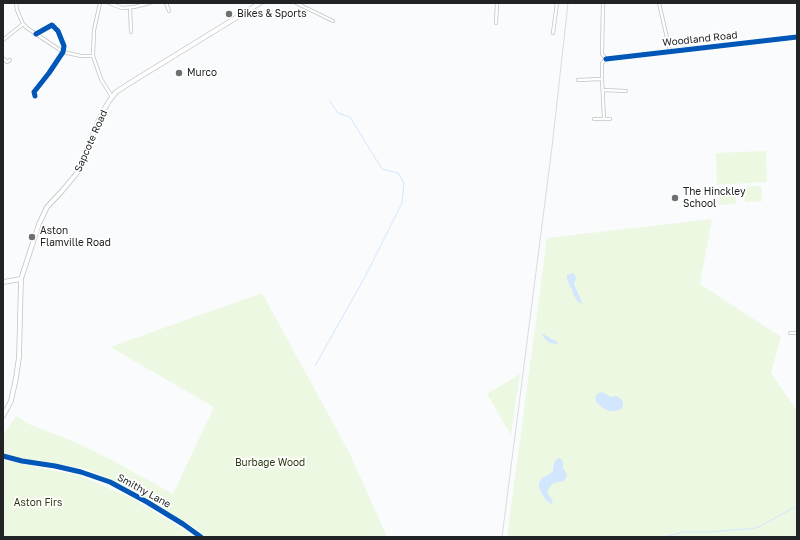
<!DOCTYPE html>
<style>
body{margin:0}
#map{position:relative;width:800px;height:540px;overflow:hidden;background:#f9fbfd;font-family:"Golos Text",sans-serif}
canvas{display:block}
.frame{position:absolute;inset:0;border:4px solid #212325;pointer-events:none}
</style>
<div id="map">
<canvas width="800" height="540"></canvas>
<div class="frame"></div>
</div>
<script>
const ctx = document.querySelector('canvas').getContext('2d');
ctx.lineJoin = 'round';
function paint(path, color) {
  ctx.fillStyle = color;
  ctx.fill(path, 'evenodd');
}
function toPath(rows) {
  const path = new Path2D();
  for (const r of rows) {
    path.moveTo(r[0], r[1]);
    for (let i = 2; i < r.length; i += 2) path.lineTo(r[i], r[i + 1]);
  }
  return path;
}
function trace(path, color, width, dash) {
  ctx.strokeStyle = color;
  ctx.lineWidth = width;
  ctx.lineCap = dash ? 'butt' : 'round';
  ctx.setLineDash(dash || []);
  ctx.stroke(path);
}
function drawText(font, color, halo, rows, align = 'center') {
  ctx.font = font + ' "Golos Text",sans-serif';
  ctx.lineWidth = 3.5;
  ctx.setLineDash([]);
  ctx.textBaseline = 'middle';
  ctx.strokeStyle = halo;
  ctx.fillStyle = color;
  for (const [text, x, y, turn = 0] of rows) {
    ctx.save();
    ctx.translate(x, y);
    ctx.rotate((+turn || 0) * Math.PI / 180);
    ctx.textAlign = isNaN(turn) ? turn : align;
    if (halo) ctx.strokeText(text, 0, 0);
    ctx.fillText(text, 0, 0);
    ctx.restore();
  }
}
const green = toPath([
 [766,151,767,182,717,185,716,153],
 [761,186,762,201,745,202,744,187],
 [736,188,736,204,719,205,719,189],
 [712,219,700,284,781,337,771,373,797,411,797,537,507,537,547,238],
 [262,293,350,454,387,537,206,537,197,529,157,505,124,486,100,475,82,468,20,459,3,454,3,436,16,416,31,425,75,442,110,459,173,494,214,407,110,347],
 [520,374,511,435,487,394],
 [3,460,81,476,133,499,196,537,3,537]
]);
const water = toPath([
 [574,273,576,278,574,284,583,304,578,302,573,294,572,289,570,287,567,278,567,275],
 [543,334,553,340,556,340,558,344,554,344,548,342,542,335],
 [602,392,611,397,616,396,620,398,623,401,623,406,621,409,616,411,609,411,603,408,597,403,595,398,598,393],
 [560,458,563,461,563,468,567,474,566,478,564,481,553,483,548,490,548,494,553,501,551,504,546,500,542,494,539,488,539,483,542,478,550,474,553,471,554,462,557,459]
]);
const stream = toPath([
 [315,366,366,275,402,203,404,183,398,173,382,169,350,117,338,113,330,101],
 [664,537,683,532,711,532,742,529,750,529,759,527,797,506]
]);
const street = toPath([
 [16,3,17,10,23,24,27,28,63,52,81,56,93,56],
 [100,3,94,30,93,56,101,79,112,97],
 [109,3,122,8,134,7,150,3],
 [166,3,169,11],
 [296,3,333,21],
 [603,3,602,54,606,59],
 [659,3,670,51],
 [130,8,131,32],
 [496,23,497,3],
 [553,33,557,3],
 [3,40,23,24],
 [3,58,7,62,10,60],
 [606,59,797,37],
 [578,80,602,79],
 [603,90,626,91],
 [35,96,34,92,49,73,63,52,64,46,58,31,52,25,36,34],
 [594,119,610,119],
 [604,119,602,79,602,63,606,59],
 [790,333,797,333],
 [3,456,22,461,55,466,81,472,110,482,147,502,183,524,201,537]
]);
const secondary = toPath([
 [3,282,21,279],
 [3,416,11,401,16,378,19,357,21,279,39,224,47,207,62,191,77,173,100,117,109,101,116,92,130,83,260,3]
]);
const rail = toPath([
 [502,537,552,147,568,3]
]);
const cycleway = toPath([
 [606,59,797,37],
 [35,96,34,92,49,73,63,52,64,46,58,31,52,25,36,34],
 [3,456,22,461,55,466,81,472,110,482,147,502,183,524,201,537]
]);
const markers = [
 [229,14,4,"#6d6f71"],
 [179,73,4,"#6d6f71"],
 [675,198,4,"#6d6f71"],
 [32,237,4,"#6d6f71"]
];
const poiNames = [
 ["Bikes & Sports",237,14],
 ["Murco",187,73],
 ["The Hinckley",683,192],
 ["School",683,204],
 ["Aston",40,231],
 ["Flamville Road",40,243]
];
const streetNames = [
 ["Woodland Road",700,39,-6],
 ["Sapcote Road",91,141,-66],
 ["Smithy Lane",144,491,29]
];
const parkNames = [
 ["Burbage Wood",270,463],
 ["Aston Firs",38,503]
];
paint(green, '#edf8e2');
paint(water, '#d2e6fe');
trace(stream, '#d2e6fe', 1);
trace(street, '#c1c3c4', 4);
trace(secondary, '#c1c3c4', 5.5);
trace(street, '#fefeff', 2.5);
trace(secondary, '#fefeff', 4);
trace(rail, '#dadbdc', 1);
trace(cycleway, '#0057b8', 5);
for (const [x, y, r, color] of markers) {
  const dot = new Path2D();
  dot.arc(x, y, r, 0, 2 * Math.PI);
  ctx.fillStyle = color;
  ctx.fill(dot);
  trace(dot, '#fff', 1.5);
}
drawText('10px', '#212325', '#fff', poiNames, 'left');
drawText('10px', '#212325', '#fff', streetNames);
drawText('10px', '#2c3c0e', '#fff', parkNames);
</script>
